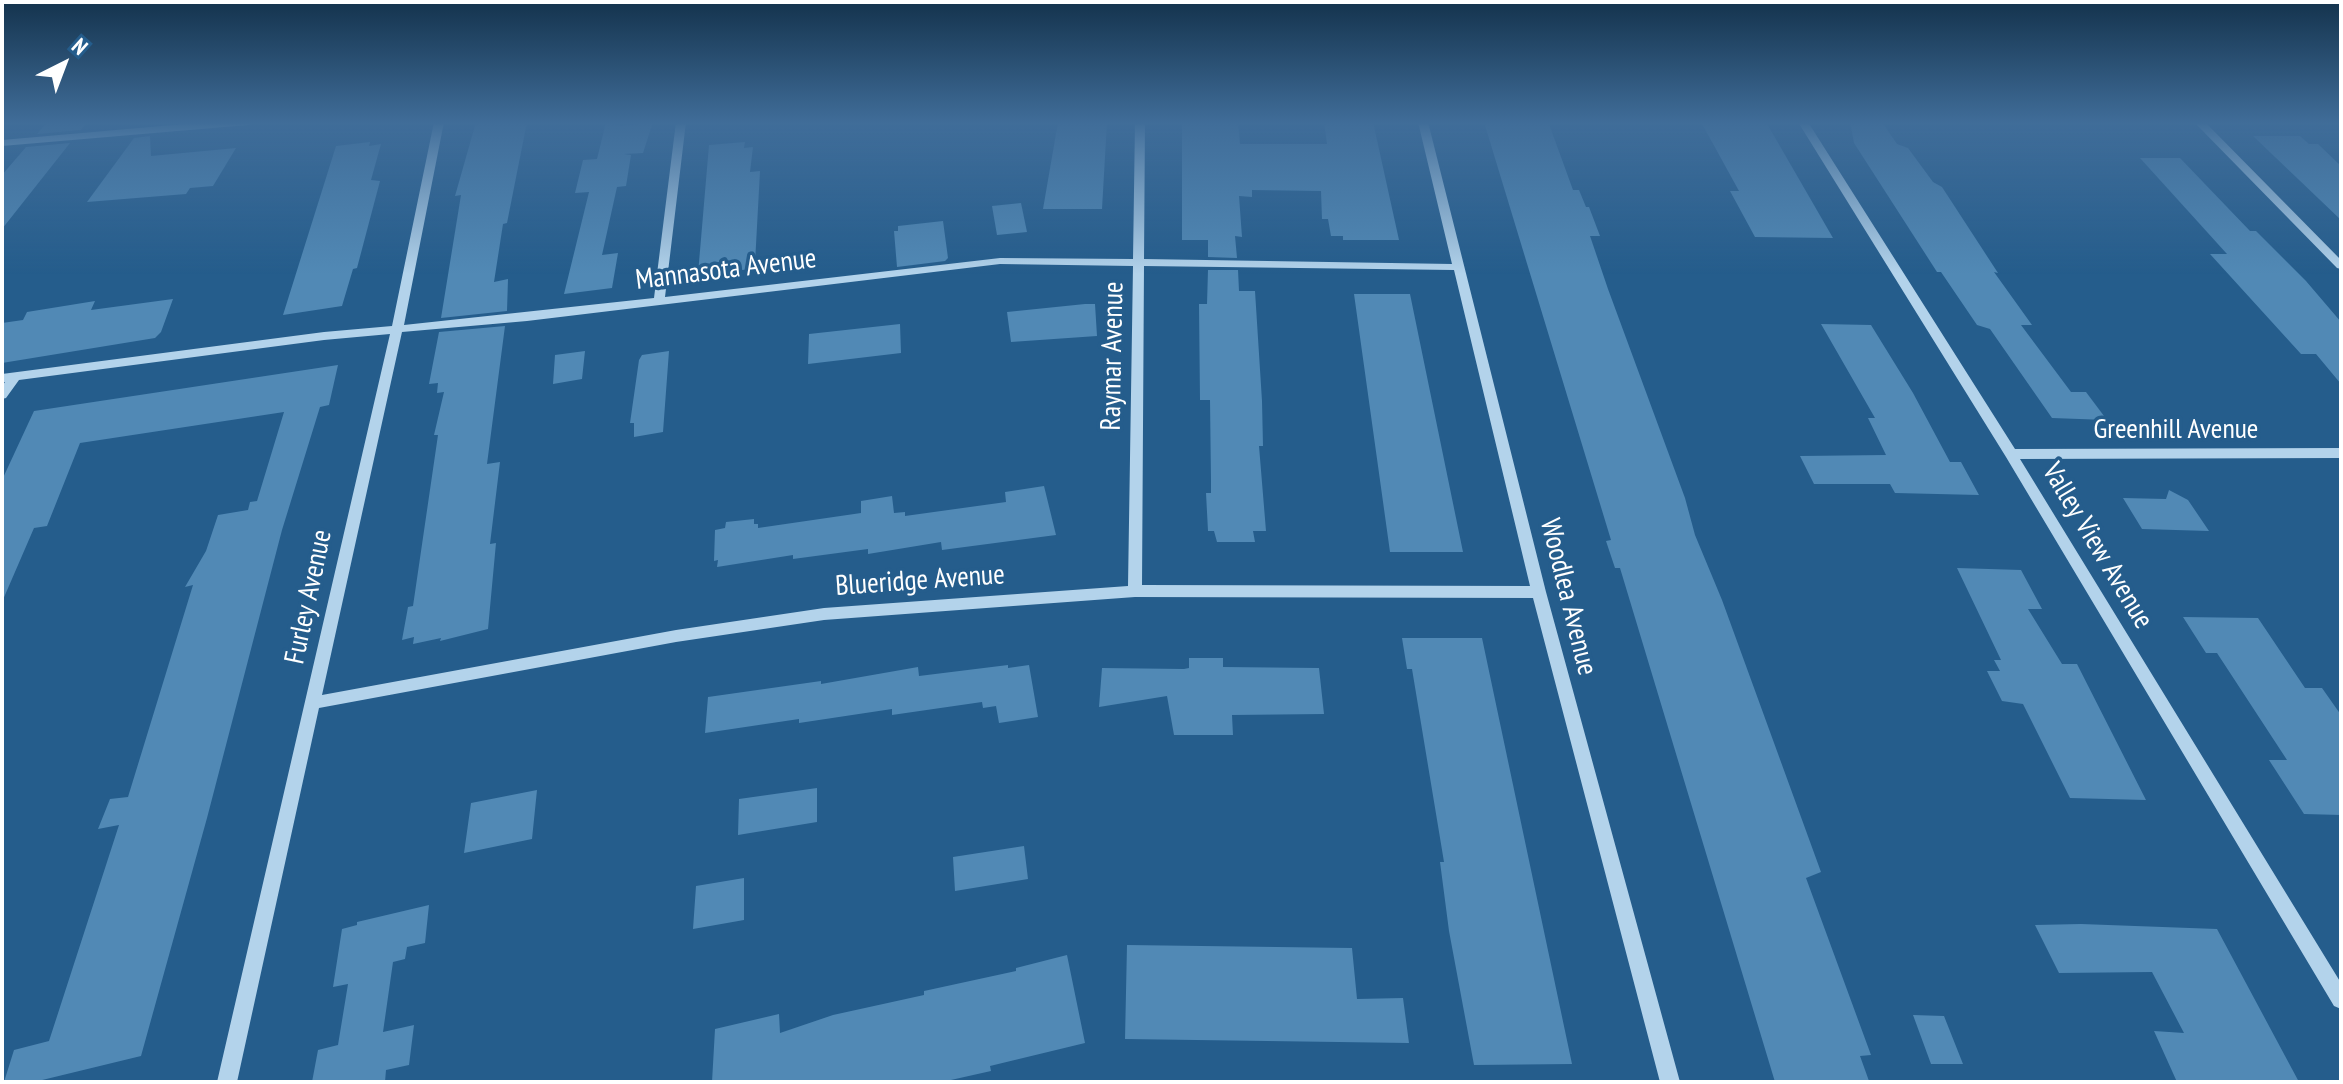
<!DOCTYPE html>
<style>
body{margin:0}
#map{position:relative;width:2343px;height:1084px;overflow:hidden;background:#255d8c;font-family:"PT Sans Narrow",sans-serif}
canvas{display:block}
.frame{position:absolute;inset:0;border:4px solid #fff;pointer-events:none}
.north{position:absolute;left:24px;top:24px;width:80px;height:80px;-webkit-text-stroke:6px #255d8c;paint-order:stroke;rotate:42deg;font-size:22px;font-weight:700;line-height:32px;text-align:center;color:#fff}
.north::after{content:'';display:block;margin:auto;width:28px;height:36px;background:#fff;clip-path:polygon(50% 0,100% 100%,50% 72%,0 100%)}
</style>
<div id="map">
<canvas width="2343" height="1084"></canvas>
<div class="frame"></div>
<div class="north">N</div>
</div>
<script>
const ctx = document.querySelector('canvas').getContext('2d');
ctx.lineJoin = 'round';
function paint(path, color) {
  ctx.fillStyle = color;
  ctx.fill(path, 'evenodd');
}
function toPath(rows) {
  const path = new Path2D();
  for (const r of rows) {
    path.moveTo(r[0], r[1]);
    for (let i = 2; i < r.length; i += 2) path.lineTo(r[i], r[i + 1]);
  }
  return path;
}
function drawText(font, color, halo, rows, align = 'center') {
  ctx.font = font + ' "PT Sans Narrow",sans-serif';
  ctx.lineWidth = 7;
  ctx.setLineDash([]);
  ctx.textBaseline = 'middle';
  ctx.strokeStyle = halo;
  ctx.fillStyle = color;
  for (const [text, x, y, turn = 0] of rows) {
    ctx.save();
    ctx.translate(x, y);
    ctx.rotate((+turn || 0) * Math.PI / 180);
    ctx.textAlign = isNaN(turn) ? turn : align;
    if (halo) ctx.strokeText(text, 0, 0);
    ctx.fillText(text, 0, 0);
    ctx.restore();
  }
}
const building = toPath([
 [47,122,87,122,81,130,37,134],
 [476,122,527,122,507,223,503,224,494,282,508,279,507,311,441,318,461,195,455,196],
 [606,122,621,126,653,122,643,153,624,154,631,155,626,186,617,187,602,255,618,253,612,288,564,294,589,192,575,193,583,160,597,159],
 [1058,122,1107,122,1102,209,1043,209],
 [1182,122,1238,122,1240,144,1327,144,1324,122,1373,122,1399,240,1343,240,1343,236,1331,236,1328,219,1322,219,1321,191,1252,190,1252,197,1239,196,1242,237,1235,236,1237,258,1208,257,1208,240,1182,240],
 [1484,122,1549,124,1573,190,1579,190,1586,207,1589,207,1600,236,1590,236,1608,289,1685,498,1695,535,1722,600,1821,872,1806,878,1871,1055,1860,1056,1869,1081,1775,1082,1620,568,1615,568,1606,541,1611,540],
 [1701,122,1766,122,1833,238,1755,237,1730,191,1739,191],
 [1850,122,1882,122,1897,144,1908,148,1933,182,1942,187,1998,273,1994,272,2032,325,2021,325,2071,392,2086,392,2107,420,2052,418,1990,329,1977,325,1941,272,1937,272,1854,143],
 [150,136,151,156,236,148,213,186,190,188,186,194,87,202,134,138],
 [2253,136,2300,136,2309,144,2318,144,2341,166,2341,220],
 [370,142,369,146,381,144,371,180,380,181,357,268,353,269,342,306,283,315,336,146],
 [745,142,744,148,753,147,750,172,760,171,755,263,753,269,698,274,709,145],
 [70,143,2,229,2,175,26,147],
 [2140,158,2180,158,2250,231,2256,231,2306,281,2341,322,2341,384,2316,354,2301,354,2210,254,2227,254],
 [1021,203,1027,232,997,235,992,206],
 [943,221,948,258,945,261,897,267,894,231,898,231,898,226],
 [1208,270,1238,270,1239,291,1255,291,1262,401,1263,446,1259,446,1266,531,1253,531,1255,542,1217,542,1214,531,1208,531,1206,493,1211,493,1211,482,1210,400,1200,400,1199,304,1207,304],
 [1354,294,1410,294,1463,552,1390,552],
 [173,299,161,332,155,338,2,363,2,323,23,320,27,312,95,301,91,310],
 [1085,304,1095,304,1097,336,1011,342,1007,312],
 [900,324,901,353,808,364,809,334],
 [1821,324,1871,325,1913,393,1950,462,1961,462,1979,495,1895,493,1890,484,1814,484,1800,456,1886,455,1868,418,1875,418],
 [505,326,487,464,500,462,490,544,496,543,488,629,440,641,441,638,413,644,414,637,402,640,408,607,413,606,438,435,434,435,444,392,437,393,438,383,429,384,439,332],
 [585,351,582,379,553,384,555,355],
 [669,351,663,432,634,437,634,423,630,423,639,360,642,355],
 [338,365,329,405,320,407,282,530,207,818,141,1056,34,1082,4,1082,14,1050,49,1041,119,825,98,829,110,799,128,797,193,585,185,587,206,551,218,515,248,510,250,502,257,501,284,412,80,443,47,526,34,528,2,602,2,480,34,411],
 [1044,486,1056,535,942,550,941,542,868,554,868,549,793,559,793,555,717,567,718,560,714,561,715,530,725,528,726,522,754,519,754,524,758,524,758,528,861,513,861,501,892,496,894,513,905,512,905,516,1006,502,1005,492],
 [2169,490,2188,500,2209,531,2142,529,2123,498,2166,499],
 [1957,568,2021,570,2042,609,2028,609,2062,664,2077,664,2146,800,2070,798,2023,704,2002,701,1987,671,2000,671,1994,660,2001,660],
 [2183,617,2258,618,2305,688,2322,688,2341,715,2341,815,2304,814,2269,760,2287,760,2217,653,2206,653],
 [1402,638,1482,638,1572,1064,1474,1065,1449,931,1440,862,1444,862,1412,669,1407,669],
 [1189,658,1223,658,1223,667,1319,668,1324,714,1232,715,1233,735,1174,735,1167,696,1099,707,1102,668,1184,669,1189,668],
 [1008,665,1008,668,1029,665,1038,717,999,723,996,706,983,708,982,702,892,715,892,709,799,723,799,719,705,733,708,697,821,681,821,684,918,667,919,676],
 [817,788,817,822,738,835,739,799],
 [537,790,532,839,464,853,471,803],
 [1024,846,1028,879,955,891,953,857],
 [744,878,744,920,693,929,696,886],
 [429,905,425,943,407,947,405,959,393,962,383,1032,414,1025,409,1065,386,1070,385,1082,312,1082,318,1050,338,1045,348,984,333,987,342,929,357,925,357,922],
 [2081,924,2217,929,2299,1082,2177,1082,2154,1031,2184,1033,2152,972,2059,973,2035,925],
 [1127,945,1352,948,1357,999,1403,998,1409,1043,1125,1039],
 [1067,955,1085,1043,990,1066,991,1071,942,1082,712,1082,715,1029,779,1014,780,1033,833,1015,924,995,924,991,1016,971,1016,968],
 [1913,1015,1944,1016,1963,1064,1931,1064]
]);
const minor = toPath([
 [207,122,253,122,248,125,2,146,2,140,207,122],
 [434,122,444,122,404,325,654,298,676,122,686,122,665,297,1000,258,1133,259,1135,122,1145,122,1144,259,1452,264,1418,122,1428,122,1546,592,1680,1082,1660,1082,1533,598,1135,597,824,620,676,642,319,708,237,1082,217,1082,390,334,324,340,19,380,6,398,2,399,2,386,5,382,2,382,2,374,324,332,392,326,434,122],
 [1000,264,1133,266,1128,586,824,608,676,630,322,695,402,332,527,321,1000,264],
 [1144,266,1454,270,1530,586,1142,585,1144,266],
 [1798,122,1808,122,2015,449,2341,448,2341,458,2020,459,2341,983,2341,1009,2334,1006,2006,457,1798,122],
 [2194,122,2205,122,2341,260,2341,269,2337,268,2194,122]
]);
const streetNames = [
 ["Mannasota Avenue",726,270,-7],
 ["Raymar Avenue",1113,356,-89],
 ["Greenhill Avenue",2176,430],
 ["Valley View Avenue",2097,546,59],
 ["Blueridge Avenue",920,581,-4],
 ["Furley Avenue",309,597,-78],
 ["Woodlea Avenue",1568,597,76]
];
paint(building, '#5189b5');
paint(minor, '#b3d3eb');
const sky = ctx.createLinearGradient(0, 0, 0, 274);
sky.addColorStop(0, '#14334d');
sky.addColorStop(0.45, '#406d99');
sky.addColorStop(1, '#406d9900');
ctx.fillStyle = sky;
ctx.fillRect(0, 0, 2343, 274);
drawText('28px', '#fff', '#255d8c', streetNames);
</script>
